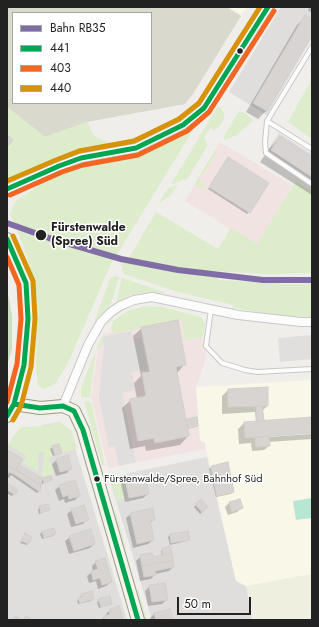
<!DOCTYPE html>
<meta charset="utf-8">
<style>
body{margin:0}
#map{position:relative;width:319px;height:627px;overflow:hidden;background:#f0eeeb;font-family:Jost,sans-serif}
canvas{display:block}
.frame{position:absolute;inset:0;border:8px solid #222;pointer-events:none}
.legend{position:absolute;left:12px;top:12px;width:140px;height:92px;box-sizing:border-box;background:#fff;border:1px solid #a7a7a7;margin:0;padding:5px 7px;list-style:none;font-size:12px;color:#222}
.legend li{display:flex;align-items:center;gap:8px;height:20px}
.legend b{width:20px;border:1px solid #a7a7a7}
.scale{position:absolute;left:177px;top:597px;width:74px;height:18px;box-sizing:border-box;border:2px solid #222;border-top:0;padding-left:5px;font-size:12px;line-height:14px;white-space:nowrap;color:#222;-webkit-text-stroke:3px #fff;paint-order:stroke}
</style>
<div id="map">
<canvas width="319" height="627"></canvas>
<div class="frame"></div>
<ul class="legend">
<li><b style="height:5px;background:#816da6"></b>Bahn RB35</li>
<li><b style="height:5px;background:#00a651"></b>441</li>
<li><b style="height:5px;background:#f26522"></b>403</li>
<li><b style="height:5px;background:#d79205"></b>440</li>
</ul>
<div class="scale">50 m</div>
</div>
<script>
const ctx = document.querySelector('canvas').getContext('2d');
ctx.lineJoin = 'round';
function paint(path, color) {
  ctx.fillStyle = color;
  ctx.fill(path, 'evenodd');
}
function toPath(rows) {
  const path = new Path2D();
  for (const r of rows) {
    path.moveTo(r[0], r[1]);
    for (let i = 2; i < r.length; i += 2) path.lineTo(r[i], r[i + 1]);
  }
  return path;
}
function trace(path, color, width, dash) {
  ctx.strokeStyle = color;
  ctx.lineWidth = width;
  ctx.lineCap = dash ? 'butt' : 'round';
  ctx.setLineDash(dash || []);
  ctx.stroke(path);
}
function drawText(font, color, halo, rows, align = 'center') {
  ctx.font = font + ' Jost,sans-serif';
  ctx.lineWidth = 3;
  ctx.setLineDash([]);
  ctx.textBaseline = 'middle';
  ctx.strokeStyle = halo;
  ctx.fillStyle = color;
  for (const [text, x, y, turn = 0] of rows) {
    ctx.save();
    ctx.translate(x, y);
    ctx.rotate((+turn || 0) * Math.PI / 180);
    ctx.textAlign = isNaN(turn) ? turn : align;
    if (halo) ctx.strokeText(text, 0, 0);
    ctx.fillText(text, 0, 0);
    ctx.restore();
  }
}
const residential = toPath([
 [281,7,312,7,312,38,267,115,229,92],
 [279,133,312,154,312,180,267,151],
 [58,422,70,431,127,620,7,620,7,447,15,434,31,443,43,425],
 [207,457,236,581,246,586,252,620,152,620,109,477]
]);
const commercial = toPath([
 [220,142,293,186,257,245,185,201],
 [197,316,206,358,196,387,200,440,205,443,205,449,108,468,91,398,98,347,103,334]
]);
const education = toPath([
 [227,7,247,7,241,15],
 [312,380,312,574,246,586,236,581,205,443,200,440,196,387]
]);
const construction = toPath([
 [7,7,227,7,241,16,193,94,185,104,87,122,45,137,7,107],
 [13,13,151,13,151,103,13,103]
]);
const farmland = toPath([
 [312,574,312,620,257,620,246,586]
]);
const grass = toPath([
 [312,79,312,139,288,122],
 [218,106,221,108,224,113,224,119,218,128,214,130,210,128,204,138,208,145,188,178,185,180,182,179,180,182,171,184],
 [7,107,45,137,87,122,94,136,112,144,74,153,7,179],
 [239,111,246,114,253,120,237,135,224,140,224,136],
 [189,129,193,130,110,266,67,365,55,384,43,389,38,386,36,370,37,297,27,255,10,214,15,202,52,176,92,162,134,155,160,146],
 [215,150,217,152,202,176,200,175],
 [198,177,200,178,199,181,205,185,204,188,202,189,195,184],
 [296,181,312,192,312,273,269,274,214,271,219,280,286,284,312,284,312,317,276,315,235,308,232,309,233,305,178,292,124,274,122,270,122,266,120,265,121,262,126,263,156,212,218,249,231,228,257,244],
 [178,185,170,196,159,203,168,188],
 [114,276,119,277,111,304,94,322,110,279],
 [122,278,164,292,165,293,140,293,130,296,116,303],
 [147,306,163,307,201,317,205,324,203,337,185,340,182,320,114,333,112,331,111,329,113,321,121,315,130,310],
 [101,337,103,345,96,350,90,398,81,397,81,388],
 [84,401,91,402,105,465,102,465],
 [60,422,72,431,75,443,77,448,63,453,59,443,50,446,53,456,49,458,54,474,42,477,44,452,38,452,38,471,23,463,27,456,8,445,16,432,22,427,45,426],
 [121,478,125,498,117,501,111,479],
 [116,513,126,548,125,549,114,514],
 [139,590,139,593,147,620,145,620,137,591]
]);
const forest = toPath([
 [7,288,12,316,12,350,7,365]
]);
const pitch = toPath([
 [312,498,312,518,296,520,293,501]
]);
const parking = toPath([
 [131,331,133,339,141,338,148,369,132,373,135,390,122,393,136,462,119,466,115,446,109,447,99,397,104,345,102,337],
 [312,335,312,359,280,362,278,338]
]);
const shadow = toPath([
 [310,7,312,7,312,13,308,10],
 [306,17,312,20,312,33,266,111,258,119,246,112,297,25],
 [280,137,312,158,312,195,260,162,269,149],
 [226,160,249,212,247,214,208,189],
 [142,328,185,364,177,373,186,421,187,420,197,425,195,427,187,429,188,436,180,445,146,451,145,446,130,449,122,408,131,400,137,399,134,383,141,376,133,336],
 [228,390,267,406,262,411,263,421,312,418,312,432,268,435,268,437,312,434,312,439,268,442,269,446,264,450,252,451,251,443,239,444,238,429,244,423,256,422,255,412,222,414,222,396],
 [58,445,61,453,53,456,50,449],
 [7,454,39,491,37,493,11,475,9,478,7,477],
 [57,460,71,468,67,473,56,476,52,464],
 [211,467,233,492,231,494,216,497,209,469],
 [43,479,51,480,42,484,41,481],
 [125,480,148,494,143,498,125,502,121,484],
 [7,484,17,490,12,496,8,494,7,495],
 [60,486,79,496,75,500,65,503,64,499,59,501,55,490],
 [201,501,207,507,200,514,194,507],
 [229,503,242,508,237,512,228,515,225,507],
 [40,507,48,510,39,514,38,509],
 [72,510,87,519,83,524,71,527,67,514],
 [131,514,154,519,149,524,153,540,148,544,133,548,126,518],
 [53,529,55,534,53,536,42,539,40,534,42,532],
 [187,532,189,539,187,541,170,545,168,537,170,535],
 [25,534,28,543,27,545,20,543],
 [70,537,94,544,90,548,69,554,65,541],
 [163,549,173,567,169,571,155,574,151,579,140,581,136,561,141,556,152,558,162,556,161,551],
 [96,562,111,582,106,586,98,589,96,581,89,583,87,576,93,571,92,566],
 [150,586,167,599,162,604,148,606,145,591],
 [82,595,93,599,91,601,78,604,77,601,80,598,80,597],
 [99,600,111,604,109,605,99,608,97,602],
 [119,607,122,620,101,620,106,616,106,614,110,610],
 [109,611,111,611,111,619],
 [154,614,172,620,150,620,150,618]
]);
const building = toPath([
 [305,15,312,19,312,35,267,111,253,103,305,15],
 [8,136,13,140,7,147,7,138,8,136],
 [280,136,312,157,312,177,271,150,280,136],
 [228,157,269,183,250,213,209,187,228,157],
 [178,320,186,365,176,367,189,436,155,443,154,438,138,441,130,399,146,396,142,373,150,372,141,327,178,320],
 [268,387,268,406,228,407,228,389,268,387],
 [256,406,262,406,264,420,257,421,256,406],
 [197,417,198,426,188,428,186,419,197,417],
 [312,417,312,433,245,438,244,422,312,417],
 [269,436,270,446,256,447,255,437,269,436],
 [59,444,62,453,55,455,52,446,59,444],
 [9,451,23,459,16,470,7,465,7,453,9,451],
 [68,455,72,469,60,472,56,459,68,455],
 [228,462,234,492,217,496,211,466,228,462],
 [7,465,16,470,14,474,9,472,7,475,7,465],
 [19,465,42,478,41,485,16,470,19,465],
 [16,470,41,485,40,492,14,474,16,470],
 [145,475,149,494,129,498,125,479,145,475],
 [51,476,52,480,44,483,42,478,51,476],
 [75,480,80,496,69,499,68,495,63,497,59,485,75,480],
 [7,483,18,490,15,495,7,490,7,483],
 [201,499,208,507,202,512,195,504,201,499],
 [240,499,243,508,232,512,229,502,240,499],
 [48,504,50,510,41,513,39,506,48,504],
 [84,505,89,520,76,524,71,509,84,505],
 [153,508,155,520,150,521,154,540,137,544,130,513,153,508],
 [54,528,56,534,44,538,42,531,54,528],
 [91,529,95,544,74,551,69,536,91,529],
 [188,531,190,540,171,543,170,534,188,531],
 [25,533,32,537,29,544,21,541,25,533],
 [170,546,172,553,163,555,162,548,170,546],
 [152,553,153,557,172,553,173,560,142,566,140,555,152,553],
 [105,558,112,582,102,585,100,578,93,580,91,571,98,569,95,561,105,558],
 [173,560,174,567,155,571,156,575,144,577,142,566,173,560],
 [165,583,168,600,152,602,149,585,165,583],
 [92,591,94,599,80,603,78,598,82,597,81,594,92,591],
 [110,596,112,604,101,607,98,599,110,596],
 [119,606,123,620,105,620,104,616,111,614,110,609,119,606],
 [170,609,173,620,156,620,154,613,170,609],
 [15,616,22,620,13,620,15,616],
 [26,616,30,618,29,620,23,620,26,616]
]);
const lane = toPath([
 [312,47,267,121,265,142,266,153,312,184],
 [267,121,312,149],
 [211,309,206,346,222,363,245,370,257,372,312,369]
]);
const street = toPath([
 [7,189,59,166,81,158,136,148,183,125,204,108,268,7],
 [63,406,88,345,101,322,111,312,120,306,134,300,152,297,238,315,301,322,312,322]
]);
const secondary = toPath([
 [7,239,26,283,28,319,24,365,14,404,7,416],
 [14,404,40,408,63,406,74,411,83,430,138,620]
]);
const bus1 = toPath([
 [7,189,59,166,81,158,136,148,183,125,204,108,268,7],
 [7,239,26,283,28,319,24,365,14,404,7,416],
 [14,404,40,408,63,406,74,411,83,430,138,620]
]);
const bus2 = toPath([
 [10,195,62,172,83,165,138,155,187,131,209,112,274,11],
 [7,257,19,285,21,319,17,364,7,402]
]);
const bus3 = toPath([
 [7,181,56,160,79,151,134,141,179,119,199,103,260,7],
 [13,420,21,406,31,367,35,319,33,281,13,236]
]);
const rail1 = toPath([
 [7,223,49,238,121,259,178,270,263,280,312,280]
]);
const markers = [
 [240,51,3.5,"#222"],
 [41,235,6,"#222"],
 [97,479,3.5,"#222"]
];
const busNames = [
 ["Fürstenwalde/Spree, Bahnhof Süd",104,479]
];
const stopNames = [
 ["Fürstenwalde",51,228],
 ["(Spree) Süd",51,242]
];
paint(residential, '#dfdedc');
paint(commercial, '#f1e3e1');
paint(education, '#f8f7e8');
paint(construction, '#d9d9cd');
paint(farmland, '#efefdf');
paint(grass, '#ddeccb');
paint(forest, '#cbdec1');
paint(pitch, '#b7e6d2');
paint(parking, '#e0dfde');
paint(shadow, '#0003');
paint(building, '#d7d4d2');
trace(building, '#d3d0cc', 1);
trace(lane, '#c9c8c7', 6);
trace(street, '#c9c8c7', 10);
trace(secondary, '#999a82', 14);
trace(lane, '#fdfcfc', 4);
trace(street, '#fdfcfc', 8);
trace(secondary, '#f4f4ed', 12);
trace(bus1, '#00a651', 5);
trace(bus2, '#f26522', 5);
trace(bus3, '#d79205', 5);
trace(rail1, '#816da6', 6);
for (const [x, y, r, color] of markers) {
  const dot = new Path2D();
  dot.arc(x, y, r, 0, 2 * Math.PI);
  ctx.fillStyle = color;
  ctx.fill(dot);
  trace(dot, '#fff', 1.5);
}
drawText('11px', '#222', '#fff', busNames, 'left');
drawText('bold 12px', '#222', '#fff', stopNames, 'left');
</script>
